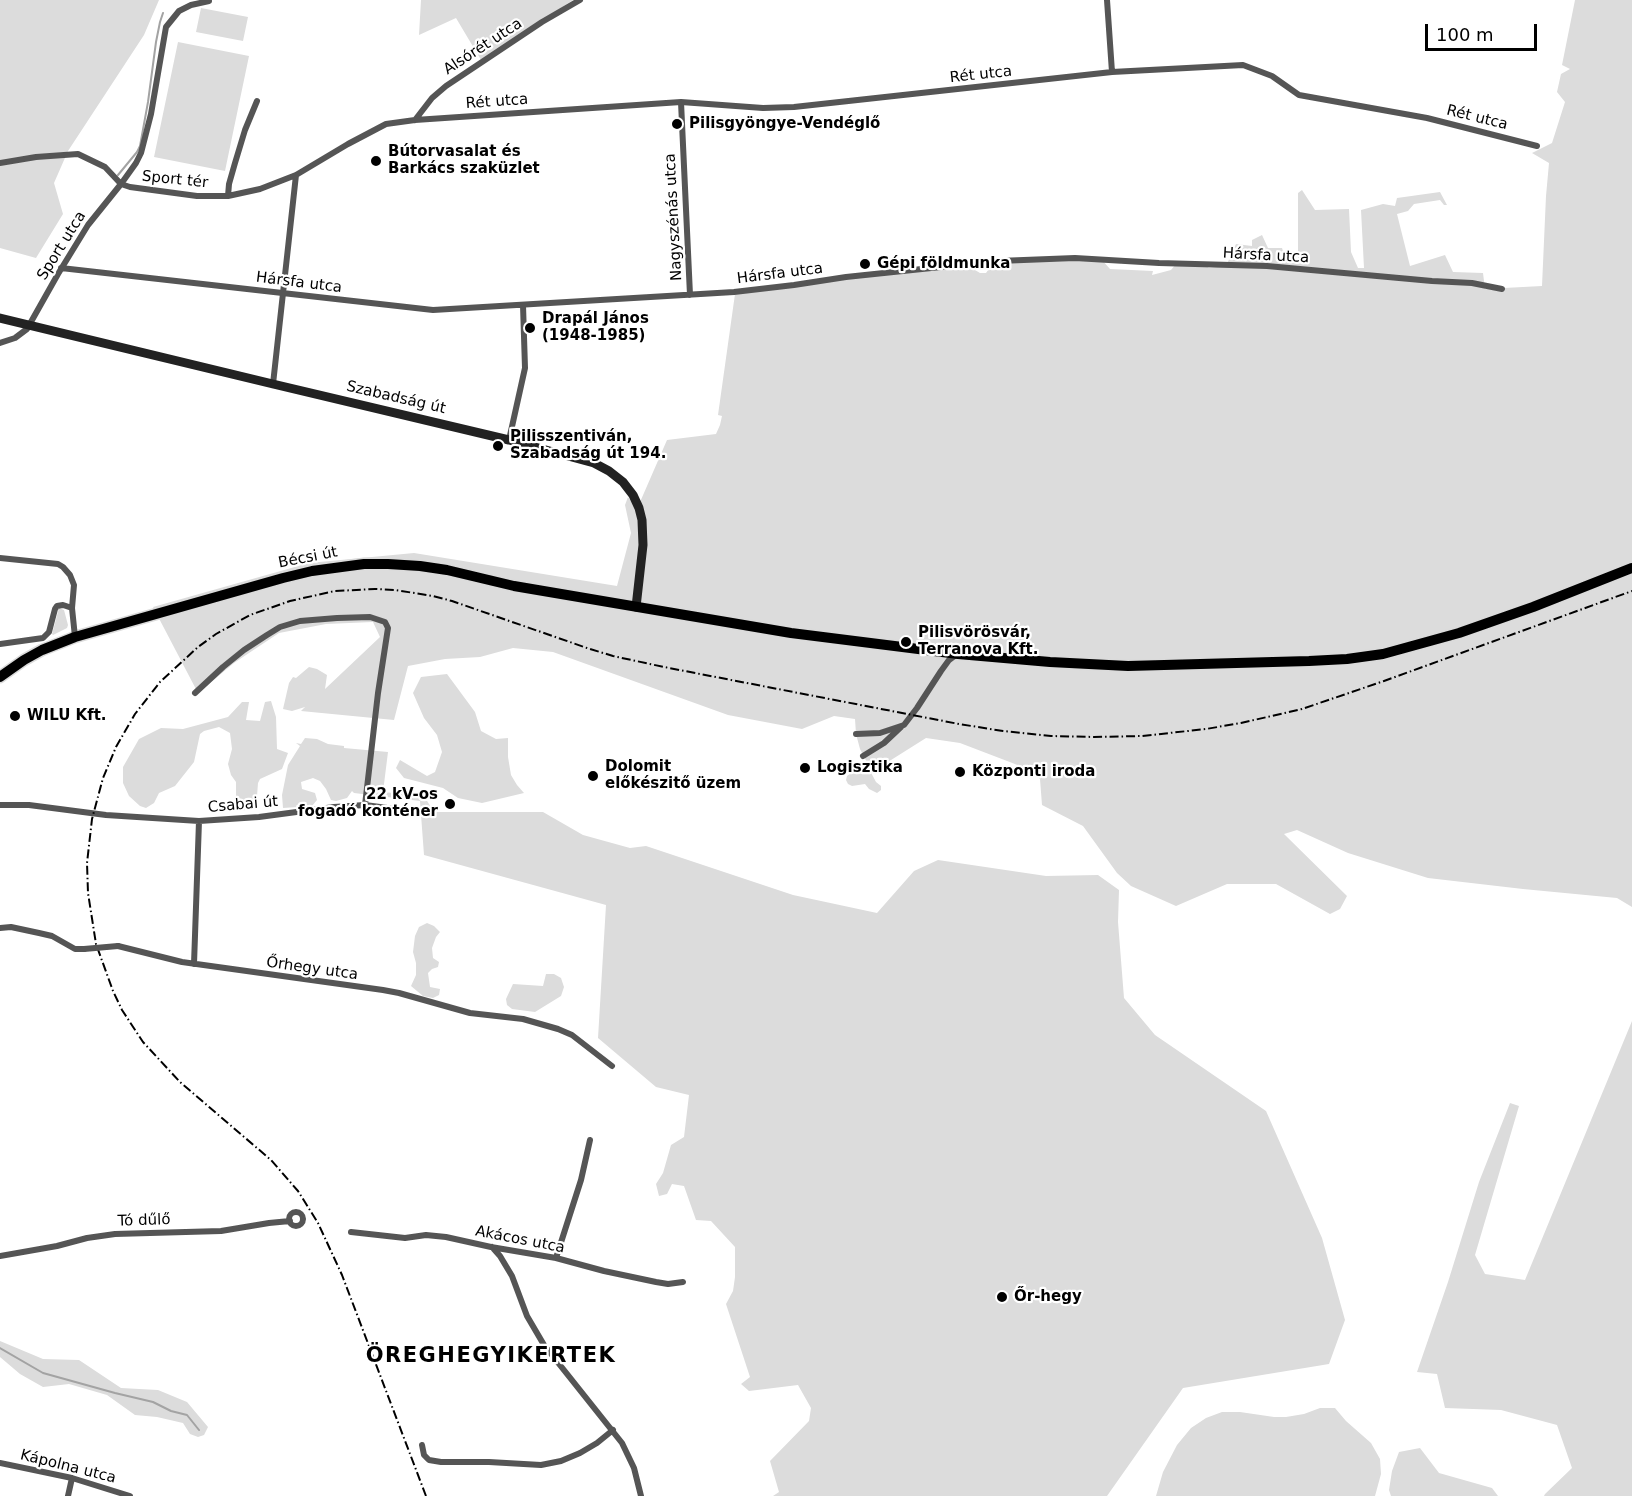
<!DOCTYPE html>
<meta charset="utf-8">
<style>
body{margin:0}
#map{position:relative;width:1632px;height:1496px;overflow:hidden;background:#fff;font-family:"DejaVu Sans",sans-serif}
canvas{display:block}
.scale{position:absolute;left:1425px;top:24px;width:112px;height:27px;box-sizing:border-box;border:3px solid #000;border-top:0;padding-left:8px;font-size:18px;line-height:21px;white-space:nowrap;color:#000;-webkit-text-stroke:4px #fff;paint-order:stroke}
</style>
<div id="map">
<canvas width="1632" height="1496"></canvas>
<div class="scale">100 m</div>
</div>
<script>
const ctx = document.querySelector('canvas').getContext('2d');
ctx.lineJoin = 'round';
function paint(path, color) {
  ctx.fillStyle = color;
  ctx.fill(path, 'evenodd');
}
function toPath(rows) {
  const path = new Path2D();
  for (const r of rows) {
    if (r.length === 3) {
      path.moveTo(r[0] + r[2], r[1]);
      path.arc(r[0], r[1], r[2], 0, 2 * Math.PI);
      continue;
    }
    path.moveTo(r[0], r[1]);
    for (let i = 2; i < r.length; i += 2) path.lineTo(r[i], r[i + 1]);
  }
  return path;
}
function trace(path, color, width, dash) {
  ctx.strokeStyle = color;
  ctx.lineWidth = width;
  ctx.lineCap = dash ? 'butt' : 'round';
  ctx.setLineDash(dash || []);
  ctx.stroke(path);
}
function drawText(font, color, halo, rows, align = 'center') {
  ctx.font = font + ' "DejaVu Sans",sans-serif';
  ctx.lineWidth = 4.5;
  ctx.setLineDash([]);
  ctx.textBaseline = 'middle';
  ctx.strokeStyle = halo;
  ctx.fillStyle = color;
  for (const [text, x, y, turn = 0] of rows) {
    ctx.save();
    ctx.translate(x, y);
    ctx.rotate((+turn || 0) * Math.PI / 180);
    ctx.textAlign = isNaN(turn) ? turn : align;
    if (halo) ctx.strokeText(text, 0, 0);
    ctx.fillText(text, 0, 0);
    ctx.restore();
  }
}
const green = toPath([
 [0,0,159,0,144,35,68,151,54,183,63,214,36,258,0,248],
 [421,0,573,0,481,60,456,18,419,35],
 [1575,0,1632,0,1632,907,1617,898,1523,889,1428,878,1348,853,1297,830,1284,834,1347,896,1340,909,1330,914,1276,884,1227,884,1176,906,1131,886,1117,873,1083,826,1042,805,1040,779,1028,769,960,743,926,738,872,772,860,749,856,734,855,719,834,716,802,729,728,715,553,652,513,648,480,657,445,659,408,666,394,720,301,711,305,707,292,711,283,709,289,683,293,677,296,678,309,667,317,669,327,675,325,689,380,637,373,622,326,624,279,633,234,663,198,693,153,607,309,563,414,553,617,586,631,533,625,505,628,497,637,509,667,440,716,434,720,425,722,416,718,415,735,294,876,275,970,267,980,273,986,273,993,263,1102,260,1110,269,1153,271,1152,275,1171,270,1176,264,1202,263,1209,268,1226,266,1236,244,1252,246,1252,240,1262,235,1268,248,1282,248,1286,260,1298,260,1298,193,1302,190,1315,210,1349,209,1351,252,1358,268,1364,268,1361,210,1383,204,1395,206,1397,198,1440,192,1447,205,1444,205,1440,200,1414,204,1408,211,1397,214,1410,266,1445,255,1453,272,1483,273,1485,289,1542,286,1546,196,1549,163,1532,153,1552,143,1565,102,1557,92,1561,74,1570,69,1562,65],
 [201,8,248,17,243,41,196,32],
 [178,42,249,56,225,171,154,157],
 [59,608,64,610,68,625,67,628,53,635,52,634],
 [447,674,475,712,481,731,496,739,508,738,508,757,511,775,517,785,524,793,482,803,458,798,443,788,404,778,396,768,400,760,427,776,435,772,442,752,437,735,424,718,413,693,421,677],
 [271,701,276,717,277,749,288,753,282,769,260,779,258,783,256,809,236,811,236,782,231,775,228,764,232,749,230,733,219,727,204,731,200,734,194,762,175,786,159,793,154,803,146,808,140,806,129,796,123,783,123,767,139,739,161,728,183,729,228,717,242,702,249,702,246,720,260,721,265,702],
 [305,738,317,739,328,744,344,746,344,748,388,752,383,792,424,796,434,812,543,812,583,835,630,848,646,846,793,895,877,913,914,871,938,860,1046,876,1098,875,1119,890,1118,922,1124,998,1155,1035,1266,1111,1322,1238,1345,1320,1329,1364,1183,1388,1107,1496,773,1496,779,1492,770,1461,809,1421,811,1408,798,1385,749,1391,741,1384,750,1377,726,1304,733,1291,735,1277,735,1247,711,1221,696,1220,684,1186,672,1184,667,1194,659,1196,656,1184,663,1173,671,1145,684,1137,689,1095,656,1087,598,1038,606,905,424,855,420,801,354,793,352,791,347,798,336,801,331,800,326,789,320,781,313,778,301,782,302,789,315,793,317,800,312,806,283,808,282,795,288,765,300,746,296,743,301,744],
 [868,767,876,782,881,786,881,790,877,793,869,789,865,784,852,786,848,784,846,780,847,776,852,772,860,768],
 [427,923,434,926,440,932,436,937,432,948,433,958,439,962,438,967,432,969,428,973,430,987,440,989,439,995,433,998,423,996,411,986,416,975,416,963,413,952,415,936,419,927],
 [546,974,554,974,561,978,564,987,561,996,535,1012,512,1009,507,1005,506,999,513,984,543,986],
 [1632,1021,1632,1496,1544,1496,1545,1494,1572,1468,1557,1425,1501,1410,1445,1408,1437,1374,1417,1372,1448,1282,1479,1182,1510,1103,1519,1106,1475,1255,1485,1274,1525,1280],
 [0,1341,43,1359,79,1360,121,1388,158,1390,187,1402,208,1427,204,1435,198,1437,190,1434,183,1423,157,1417,135,1415,107,1395,69,1384,43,1387,20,1374,0,1357],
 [1320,1408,1335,1408,1346,1421,1371,1443,1380,1459,1381,1474,1375,1496,1156,1496,1163,1472,1177,1445,1191,1428,1206,1418,1222,1412,1240,1412,1274,1417,1286,1417,1304,1414],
 [1420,1448,1439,1473,1492,1488,1498,1496,1391,1496,1389,1490,1392,1471,1399,1452]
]);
const stream = toPath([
 [118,175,137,152,140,146,148,102,156,42,160,22,163,13],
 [0,1348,43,1373,115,1393,153,1402,171,1411,187,1415,199,1430]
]);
const street = toPath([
 [1107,0,1112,72],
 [681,102,690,295],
 [415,120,432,98,446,86,542,22,580,0],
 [0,163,36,157,78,154,105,167,121,184,130,187,197,196,228,196,260,189,296,175,348,144,386,124,415,120,681,102,763,108,794,107,1112,72,1243,65,1272,76,1299,95,1427,118,1537,146],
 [228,196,229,184,235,163,245,130,257,101],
 [61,268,433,310,734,292,794,285,846,277,998,261,1075,258,1159,263,1267,266,1432,281,1472,283,1502,289],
 [0,343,15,338,27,329,58,274,88,225,121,184,136,163,141,153,151,114,166,27,179,11,191,5,209,1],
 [273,384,296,175],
 [509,440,525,368,523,305],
 [0,558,58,564,63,567,70,575,74,585,72,608,75,637],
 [0,644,43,638,49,632,55,609,57,606,63,605,72,608],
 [195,693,223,667,244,650,267,635,280,627,300,621,337,618,370,617,385,622,388,628,378,693,365,805],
 [856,734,880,733,904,725,917,708,941,671,949,660,957,654],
 [863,756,884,743,901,727],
 [0,805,29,805,106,815,199,821,259,817,334,807,365,805,417,812],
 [0,928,11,927,39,933,52,936,75,949,84,949],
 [118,946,182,962,383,990,399,993,470,1013,523,1019,558,1029,572,1035,612,1066],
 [194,964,199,821],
 [296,1219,7],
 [351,1232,405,1238,426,1235,446,1237,491,1247,556,1258,604,1271,656,1282,668,1284,683,1282],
 [492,1247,500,1256,512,1276,527,1316,544,1345,622,1443,634,1468,641,1496],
 [0,1256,57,1246,87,1238,115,1234,221,1231,269,1223,290,1221],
 [556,1258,581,1180,590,1140],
 [422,1445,424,1455,429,1460,441,1462,489,1462,541,1465,561,1461,580,1453,597,1443,613,1430],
 [0,1463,72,1478,130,1496],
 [68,1496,72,1478]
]);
const secondary = toPath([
 [0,318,273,384,509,440,594,463,609,471,623,482,633,495,639,508,642,520,643,545,636,607]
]);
const primary = toPath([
 [0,677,24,660,42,650,75,637,283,578,312,571,364,564,388,564,420,566,447,570,514,586,791,633,958,654,1050,662,1128,666,1309,661,1347,659,1383,654,1459,633,1533,607,1632,568]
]);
const rail = toPath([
 [426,1496,342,1275,318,1223,298,1191,271,1160,180,1082,143,1042,122,1010,113,991,96,944,88,893,87,863,92,819,103,778,116,747,135,714,160,682,198,647,216,634,250,615,290,601,335,591,375,589,395,590,433,596,452,601,587,648,613,656,664,667,959,724,1003,731,1051,736,1094,737,1142,736,1206,729,1241,723,1302,709,1384,681,1632,591]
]);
const streetBridge = toPath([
 [84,949,118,946]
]);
const markers = [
 [677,124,6,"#000"],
 [376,161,6,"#000"],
 [865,264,6,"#000"],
 [530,328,6,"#000"],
 [498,446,6,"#000"],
 [906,642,6,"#000"],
 [15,716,6,"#000"],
 [805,768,6,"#000"],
 [960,772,6,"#000"],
 [593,776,6,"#000"],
 [450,804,6,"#000"],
 [1002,1297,6,"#000"]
];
const streetNames = [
 ["Alsórét utca",483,47,-33],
 ["Rét utca",981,75,-6],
 ["Rét utca",497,102,-4],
 ["Rét utca",1477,118,14],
 ["Sport tér",175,180,6],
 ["Nagyszénás utca",674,217,-93],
 ["Sport utca",62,246,-58],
 ["Hársfa utca",1266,256,3],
 ["Hársfa utca",780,274,-7],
 ["Hársfa utca",299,283,7],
 ["Szabadság út",396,398,13],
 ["Bécsi út",308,558,-11],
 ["Csabai út",243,805,-5],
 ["Őrhegy utca",312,969,8],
 ["Tó dűlő",144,1221,-2],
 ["Akácos utca",520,1240,11],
 ["Kápolna utca",68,1467,14]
];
const poiNames = [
 ["Pilisgyöngye-Vendéglő",689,124],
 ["Bútorvasalat és",388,152],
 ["Barkács szaküzlet",388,169],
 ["Gépi földmunka",877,264],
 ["Drapál János",542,319],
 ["(1948-1985)",542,336],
 ["Pilisszentiván,",510,437],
 ["Szabadság út 194.",510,454],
 ["Pilisvörösvár,",918,633],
 ["Terranova Kft.",918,650],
 ["WILU Kft.",27,716],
 ["Dolomit",605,767],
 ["előkészitő üzem",605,784],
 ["Logisztika",817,768],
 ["Központi iroda",972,772],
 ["22 kV-os",438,795,"right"],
 ["fogadó konténer",438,812,"right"],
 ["Őr-hegy",1014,1297]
];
const districtNames = [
 ["ÖREGHEGYIKERTEK",491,1357]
];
paint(green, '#dcdcdc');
trace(stream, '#a3a3a3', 2);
trace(primary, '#dbdbdb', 13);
trace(street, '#555', 6);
trace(secondary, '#222', 9);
trace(primary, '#000', 10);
trace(rail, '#000', 2, [9, 3, 1.5, 3]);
trace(streetBridge, '#555', 6);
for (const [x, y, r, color] of markers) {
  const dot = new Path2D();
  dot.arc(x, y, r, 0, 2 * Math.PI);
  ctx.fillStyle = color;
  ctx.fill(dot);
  trace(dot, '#fff', 2);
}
drawText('15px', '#000', '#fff', streetNames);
drawText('bold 15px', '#000', '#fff', poiNames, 'left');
ctx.letterSpacing = '1.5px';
drawText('bold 21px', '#000', '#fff', districtNames);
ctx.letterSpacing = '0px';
</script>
